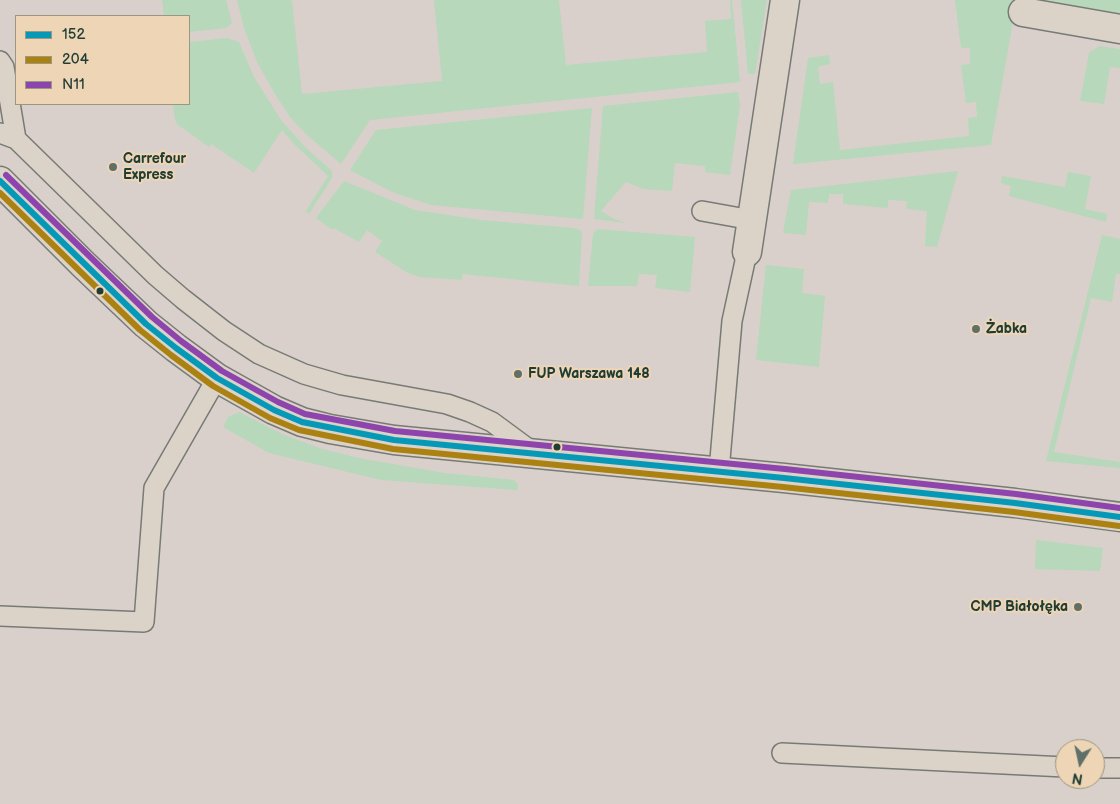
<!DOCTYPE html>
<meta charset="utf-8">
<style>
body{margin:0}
#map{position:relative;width:1120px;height:804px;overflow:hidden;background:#d9d0cc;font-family:"Balsamiq Sans",sans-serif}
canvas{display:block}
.legend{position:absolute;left:15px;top:15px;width:175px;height:90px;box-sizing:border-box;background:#edd5b5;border:1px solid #9b9881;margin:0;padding:6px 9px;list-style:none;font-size:15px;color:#1f3d34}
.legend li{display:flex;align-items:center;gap:10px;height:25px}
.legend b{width:25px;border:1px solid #9b9881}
.north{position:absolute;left:1055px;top:739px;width:50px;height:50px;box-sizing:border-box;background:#edd5b5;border:1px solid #9b9881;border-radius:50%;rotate:190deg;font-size:14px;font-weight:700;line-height:20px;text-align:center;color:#1f3d34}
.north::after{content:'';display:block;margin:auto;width:18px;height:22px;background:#607069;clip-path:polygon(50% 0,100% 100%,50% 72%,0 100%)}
</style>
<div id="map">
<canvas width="1120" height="804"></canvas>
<ul class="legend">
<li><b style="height:6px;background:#0599b7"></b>152</li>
<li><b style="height:6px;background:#ab8112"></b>204</li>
<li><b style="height:6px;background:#8e44ad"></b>N11</li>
</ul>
<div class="north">N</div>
</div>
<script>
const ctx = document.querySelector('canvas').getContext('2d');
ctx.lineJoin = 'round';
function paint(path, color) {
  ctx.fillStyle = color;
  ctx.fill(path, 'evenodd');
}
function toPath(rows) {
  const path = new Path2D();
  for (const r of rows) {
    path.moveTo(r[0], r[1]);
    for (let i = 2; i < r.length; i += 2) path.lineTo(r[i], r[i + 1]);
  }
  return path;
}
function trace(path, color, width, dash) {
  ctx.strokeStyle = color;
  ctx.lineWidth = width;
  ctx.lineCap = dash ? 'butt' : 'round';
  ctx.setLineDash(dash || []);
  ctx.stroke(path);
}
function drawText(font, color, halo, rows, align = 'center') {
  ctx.font = font + ' "Balsamiq Sans",sans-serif';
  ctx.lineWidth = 4;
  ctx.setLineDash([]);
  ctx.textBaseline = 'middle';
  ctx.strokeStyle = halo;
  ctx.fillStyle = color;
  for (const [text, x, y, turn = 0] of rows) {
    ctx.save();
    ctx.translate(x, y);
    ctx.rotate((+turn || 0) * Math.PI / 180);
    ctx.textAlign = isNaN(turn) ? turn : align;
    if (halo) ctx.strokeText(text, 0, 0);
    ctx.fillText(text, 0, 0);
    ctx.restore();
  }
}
const green = toPath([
 [162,0,226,0,232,23,226,28,189,32,189,16,164,16],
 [237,0,292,0,302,94,442,81,434,0,559,0,566,65,707,52,705,21,731,19,730,0,732,0,740,82,370,120,341,164,307,135,290,117,275,94,257,62,244,28],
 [741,0,767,0,755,74,748,74],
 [955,0,1017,0,991,145,793,164,808,58,829,55,830,64,818,67,820,84,833,82,840,150,969,136,968,118,977,117,976,102,966,103,961,65,970,64,970,48,961,48],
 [1032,0,1120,0,1120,16],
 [227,38,239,42,254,77,281,120,305,147,332,171,332,178,309,214,306,211,328,176,293,143,282,130,254,173,211,144,209,147,177,124,175,120,173,104,189,104,189,42],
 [1099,46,1120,49,1120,68,1110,67,1104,104,1080,101,1089,53],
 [738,92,740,105,730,175,705,172,705,166,675,163,672,191,643,189,626,182,601,211,614,219,627,223,594,219,603,106],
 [592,108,583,219,431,205,392,192,350,170,376,130],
 [958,171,937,247,925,246,927,211,906,209,907,201,888,200,888,208,843,204,843,194,829,194,828,203,809,202,806,235,783,233,791,190],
 [1068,172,1091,176,1085,209,1107,214,1106,222,1009,196,1011,186,1001,183,1002,176,1065,187],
 [344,181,415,210,481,220,574,228,580,230,582,233,579,286,462,274,462,280,420,277,408,273,375,252,382,241,367,230,359,242,334,228,332,230,316,218],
 [597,229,695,237,690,292,655,288,657,275,639,274,637,286,588,286,593,234],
 [1102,235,1120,239,1120,274,1116,274,1112,302,1091,298,1054,452,1120,462,1120,468,1046,461],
 [766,265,804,269,802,293,825,296,819,367,756,360],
 [239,412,282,434,322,449,364,459,445,473,514,480,518,485,517,490,381,480,269,453,223,427,228,417],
 [1036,540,1103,548,1100,571,1035,569]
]);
const service = toPath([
 [0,61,4,67,16,139],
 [0,133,16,139,155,275,183,299,224,331,259,354,304,374,342,385,447,404,470,412,492,422,534,453],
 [702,211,752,220],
 [719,471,732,321,747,252],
 [0,616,144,622,154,488,217,378],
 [782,753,1065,767],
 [1095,768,1120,768]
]);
const minor = toPath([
 [1023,12,1120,29],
 [747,252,785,0]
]);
const tertiary = toPath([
 [0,181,83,264,146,324,176,348,217,378,274,410,302,422,330,429,394,440,784,478,1015,503,1120,517]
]);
const bus1 = toPath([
 [0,181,146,324,176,348,217,378,274,410,302,422,394,440,784,478,1015,503,1120,517]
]);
const bus2 = toPath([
 [0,193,140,330,171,355,213,386,270,418,299,430,393,449,783,487,1014,512,1119,526]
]);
const bus3 = toPath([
 [6,175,152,317,181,341,222,371,278,402,305,414,395,431,785,469,1016,494,1120,508]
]);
const markers = [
 [113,167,5,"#607069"],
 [100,291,4.5,"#1f3d34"],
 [976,329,5,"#607069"],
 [518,374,5,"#607069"],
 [557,447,4.5,"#1f3d34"],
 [1078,607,5,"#607069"]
];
const poiNames = [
 ["Carrefour",123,159],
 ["Express",123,175],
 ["Żabka",986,329],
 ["FUP Warszawa 148",528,374],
 ["CMP Białołęka",1068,607,"right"]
];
paint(green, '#b7d8ba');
trace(service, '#787a76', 22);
trace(minor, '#787a76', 31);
trace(tertiary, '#787a76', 31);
trace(service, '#dbd2c8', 19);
trace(minor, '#dbd2c8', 28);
trace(tertiary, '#dbd2c8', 28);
trace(bus1, '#0599b7', 6);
trace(bus2, '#ab8112', 6);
trace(bus3, '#8e44ad', 6);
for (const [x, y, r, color] of markers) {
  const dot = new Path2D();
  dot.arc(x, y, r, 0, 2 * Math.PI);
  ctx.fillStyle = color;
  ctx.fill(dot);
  trace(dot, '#edd5b5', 2);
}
drawText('bold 14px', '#1f3d34', '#edd5b5', poiNames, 'left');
</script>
